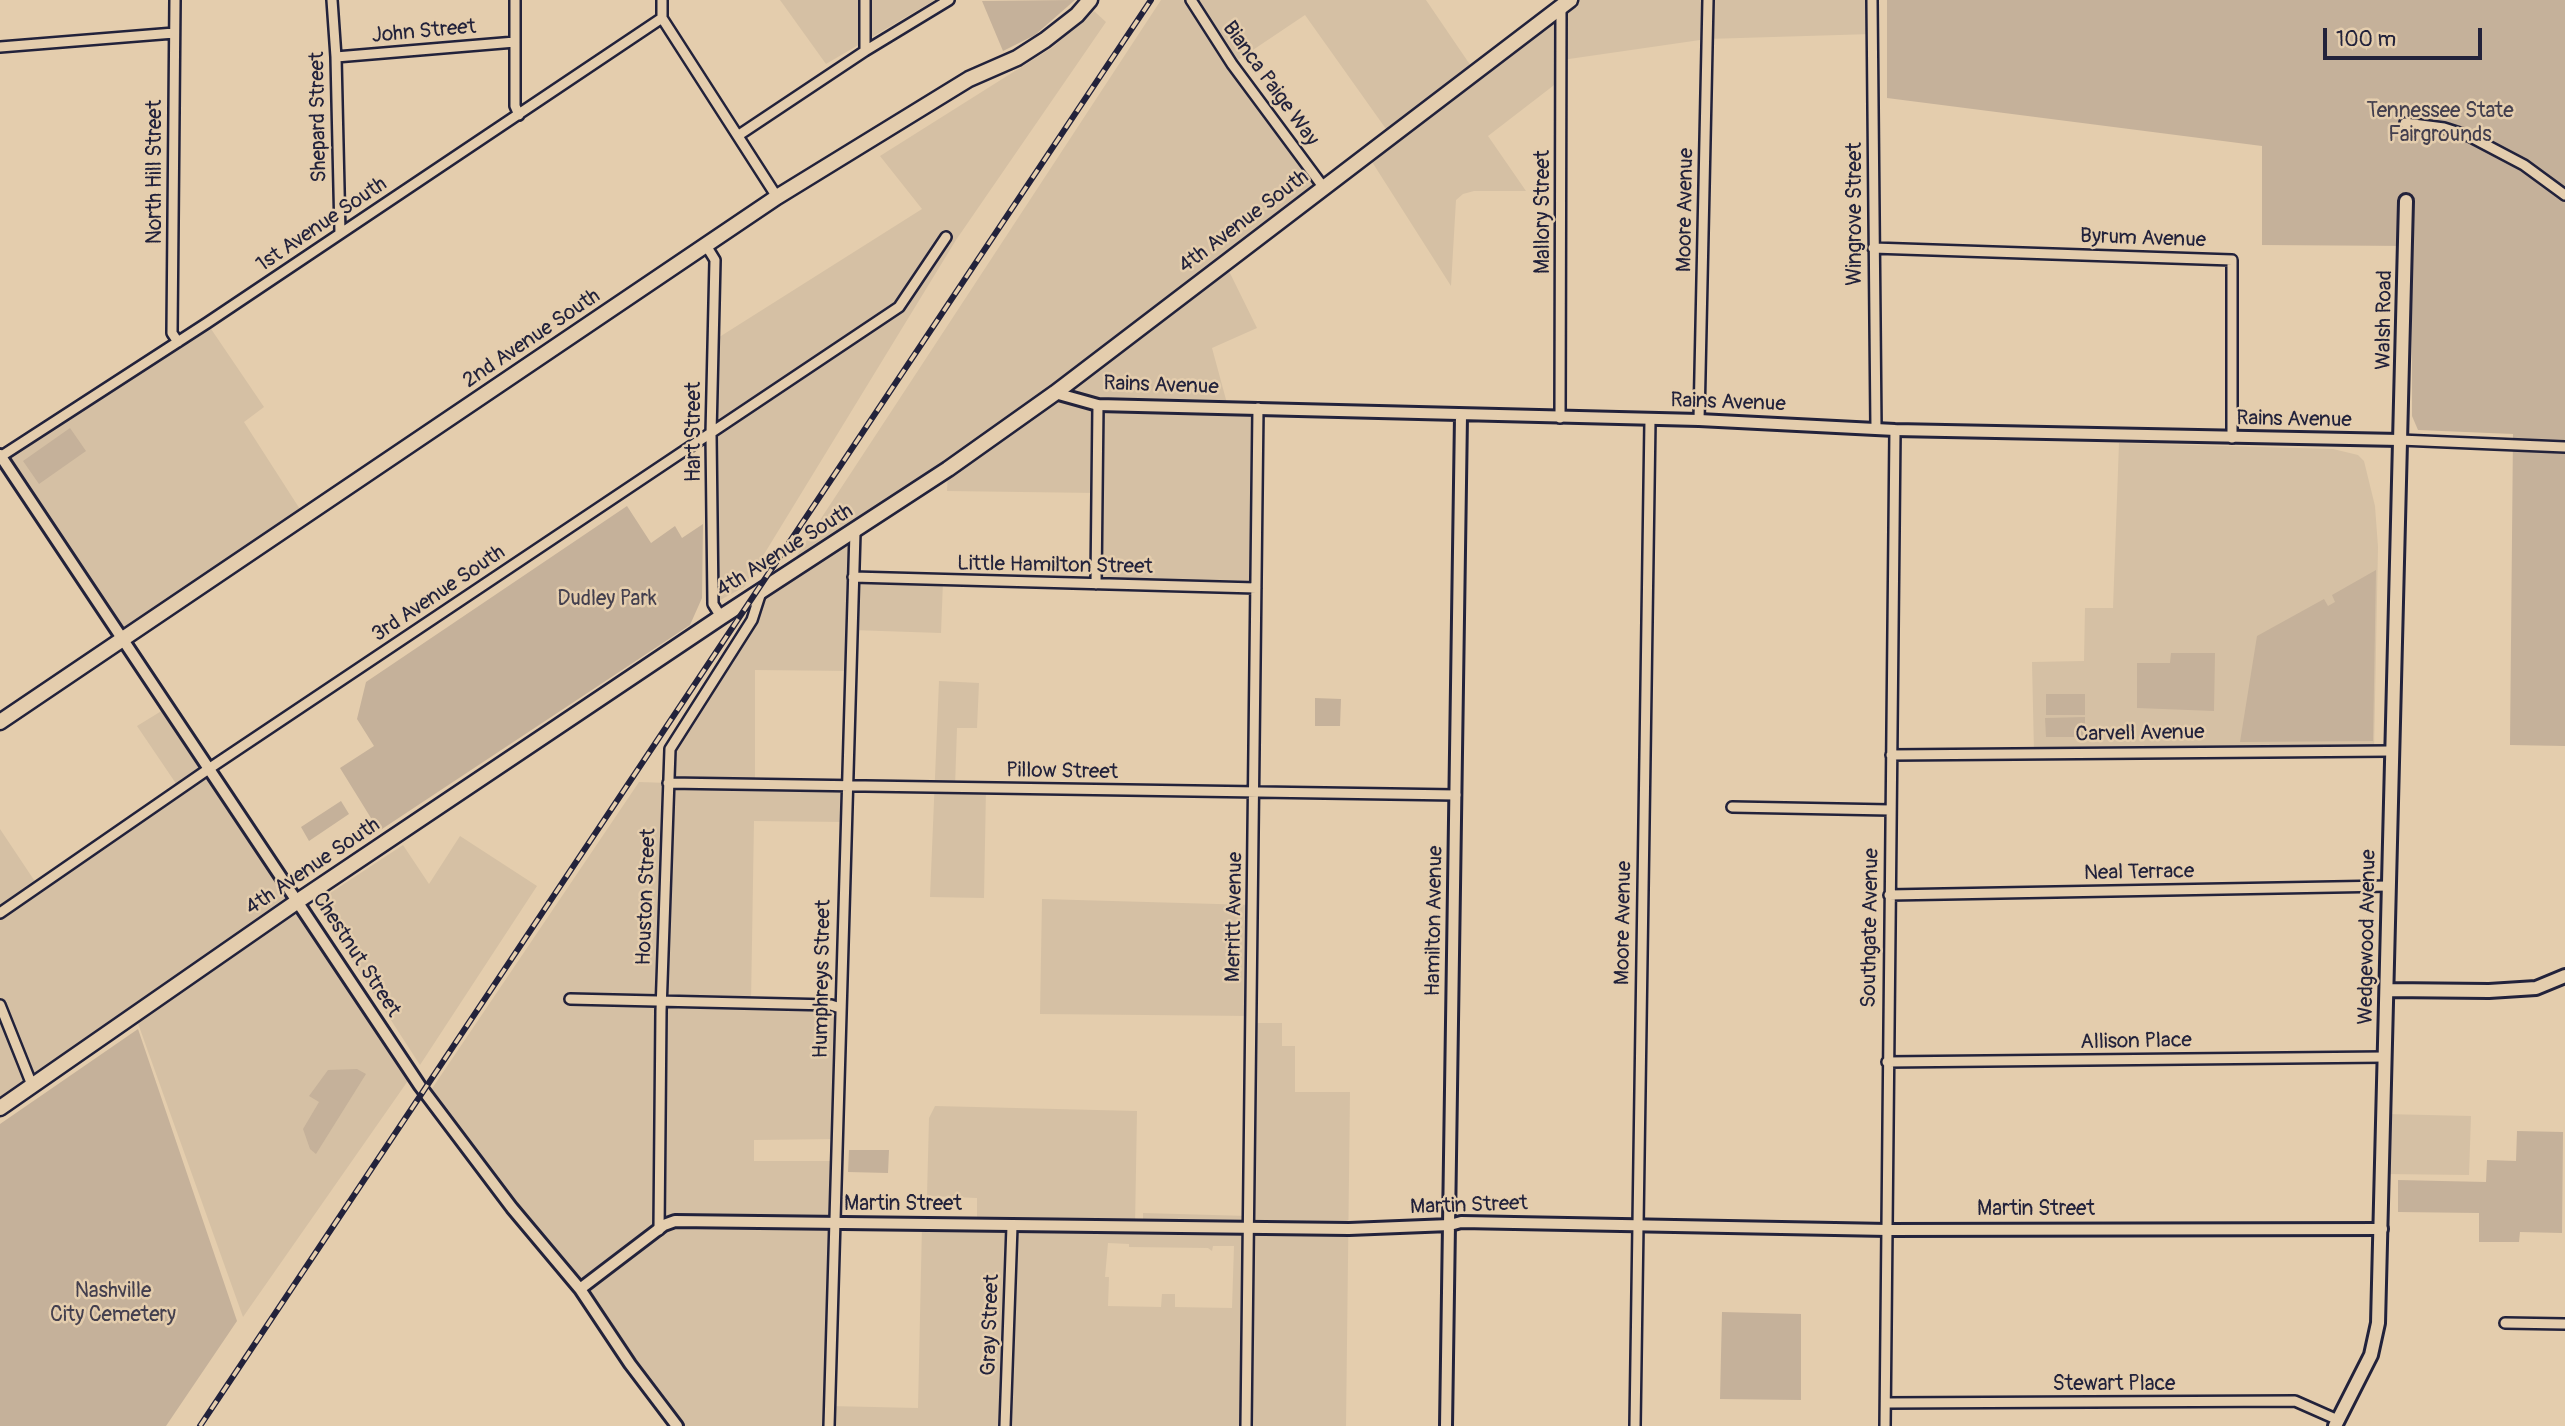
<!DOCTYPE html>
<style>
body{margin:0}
#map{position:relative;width:2565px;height:1426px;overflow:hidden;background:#e4cdad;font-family:Pangolin,sans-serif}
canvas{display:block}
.scale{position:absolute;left:2323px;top:28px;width:159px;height:32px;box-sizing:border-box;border:4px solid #22223b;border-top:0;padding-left:9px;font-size:21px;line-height:24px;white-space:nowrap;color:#22223b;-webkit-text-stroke:5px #e4cdad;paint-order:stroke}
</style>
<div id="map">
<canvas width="2565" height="1426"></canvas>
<div class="scale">100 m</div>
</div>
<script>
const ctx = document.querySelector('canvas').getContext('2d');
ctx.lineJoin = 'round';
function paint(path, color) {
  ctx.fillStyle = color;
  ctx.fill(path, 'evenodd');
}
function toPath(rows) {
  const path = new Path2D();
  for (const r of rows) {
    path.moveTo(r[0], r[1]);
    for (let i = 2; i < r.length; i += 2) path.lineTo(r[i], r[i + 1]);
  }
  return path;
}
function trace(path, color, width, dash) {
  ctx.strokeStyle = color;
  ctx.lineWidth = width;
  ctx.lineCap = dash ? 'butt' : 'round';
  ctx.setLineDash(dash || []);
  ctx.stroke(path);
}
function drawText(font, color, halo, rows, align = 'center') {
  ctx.font = font + ' Pangolin,sans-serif';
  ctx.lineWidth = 5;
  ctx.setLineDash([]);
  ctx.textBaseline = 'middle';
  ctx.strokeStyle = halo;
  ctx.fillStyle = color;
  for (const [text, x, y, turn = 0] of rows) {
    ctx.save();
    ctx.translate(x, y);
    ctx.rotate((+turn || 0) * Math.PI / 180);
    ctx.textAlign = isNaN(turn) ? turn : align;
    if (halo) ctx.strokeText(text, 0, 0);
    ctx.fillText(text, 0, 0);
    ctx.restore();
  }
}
const built = toPath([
 [780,0,935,0,826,64],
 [1161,0,1426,0,1475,72,1570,0,1872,0,1872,34,1707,39,1562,60,1562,79,1488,136,1526,191,1474,191,1463,194,1456,200,1451,286,1367,154,1391,136,1305,15,1232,64,1324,188,1225,263,1257,328,1212,348,1228,407,1258,408,1256,588,1096,584,1097,493,947,491,948,470,855,533,854,577,943,581,941,633,852,630,850,671,755,670,755,784,846,786,845,822,754,821,751,1002,840,1008,837,1139,754,1140,754,1161,836,1161,835,1224,825,1224,835,1234,829,1406,918,1408,922,1225,977,1225,977,1198,927,1196,929,1118,935,1106,1137,1111,1135,1227,1143,1227,1143,1213,1248,1216,1251,1023,1282,1023,1282,1046,1295,1046,1295,1092,1350,1092,1346,1426,677,1426,580,1289,427,1096,639,782,668,783,670,749,752,620,761,592,782,578],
 [1108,1243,1129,1244,1129,1247,1208,1248,1212,1251,1213,1246,1234,1246,1232,1308,1175,1307,1175,1294,1162,1294,1161,1307,1108,1306,1109,1277,1105,1277],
 [1094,11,1106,22,956,240,744,587,713,604,713,341,922,209,880,156,1053,47],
 [207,323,264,407,244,422,305,517,123,639,1,457],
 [2119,443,2333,449,2358,455,2364,461,2375,506,2378,547,2374,750,2034,753,2032,662,2084,661,2085,608,2113,608],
 [939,681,979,683,977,728,957,728,955,787,986,788,984,898,930,897],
 [168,707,412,1075,243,1317,135,1015,0,1108,0,829,38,886,179,788,137,726],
 [460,836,537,886,420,1065,315,903,403,845,429,884],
 [1042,899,1252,905,1251,1016,1040,1014],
 [2384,1114,2471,1116,2469,1175,2383,1174]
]);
const green = toPath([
 [1075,0,1035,35,1003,51,982,1],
 [1887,0,2565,0,2565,746,2510,745,2513,434,2418,430,2412,416,2412,246,2262,245,2262,146,1887,98],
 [70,428,86,451,39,484,23,461],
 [627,506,651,543,675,526,682,538,703,524,702,598,690,625,379,831,340,768,374,746,357,719,366,682],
 [2376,570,2373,741,2240,742,2257,636,2324,599,2328,606,2335,602,2332,595],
 [2171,653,2215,653,2214,711,2137,708,2137,663,2170,663],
 [2046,694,2085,694,2085,715,2046,715],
 [1315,698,1341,699,1340,726,1315,726],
 [2085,717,2085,737,2046,737,2045,718],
 [341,801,349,814,309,841,301,827],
 [138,1029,237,1321,166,1426,0,1426,0,1124],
 [357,1069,366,1074,316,1154,310,1149,303,1129,319,1102,309,1096,328,1070],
 [2517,1131,2563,1132,2562,1233,2520,1232,2519,1242,2479,1242,2479,1213,2398,1212,2398,1180,2486,1182,2487,1160,2516,1161],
 [849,1150,889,1150,888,1173,848,1172],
 [1722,1312,1801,1314,1801,1400,1720,1399]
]);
const minor = toPath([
 [175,0,172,333,178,342],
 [332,0,336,57,340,233],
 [515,0,515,106,519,115],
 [662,0,662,18,777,197],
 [865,0,865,51],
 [1191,0,1232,64,1324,188],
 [1872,0,1876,428],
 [0,47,174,33],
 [336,57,515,42],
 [2405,123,2444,128,2469,136,2524,165,2565,195],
 [739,135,865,51,949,0],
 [707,247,715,260,711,434,713,604,721,617],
 [1873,248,2232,260,2232,438],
 [1560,418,1561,7],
 [1699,420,1708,0],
 [2400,440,2565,447],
 [0,457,207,323,662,18],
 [853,577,1256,588],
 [1096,584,1098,405],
 [1891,755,2390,751],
 [668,783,1456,795],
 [1732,807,1890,810],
 [1889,895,2389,886],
 [0,913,210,768,899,307,946,237],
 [570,999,831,1005,840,1008],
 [0,1005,32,1085],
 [1887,1062,2385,1057],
 [659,1230,661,1011,670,749,752,620,761,592],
 [2505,1323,2565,1324],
 [1886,1403,2295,1401,2338,1420],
 [829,1426,855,532],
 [1005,1426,1012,1226],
 [1246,1426,1258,408],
 [1635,1426,1650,420],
 [1885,1426,1895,430]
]);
const tertiary = toPath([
 [1055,393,1098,405,1699,420,1895,430,2400,440],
 [0,455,420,1086,512,1208,580,1289,630,1364,677,1426],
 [580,1289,664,1225,675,1221,1349,1229,1450,1225,1461,1222,1888,1230,2382,1229],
 [1446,1426,1461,416]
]);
const secondary = toPath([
 [2387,990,2489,991,2536,988,2565,976],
 [2335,1426,2371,1355,2378,1323,2406,201]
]);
const primary = toPath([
 [0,722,777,197,969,79,1017,58,1045,40,1077,15,1090,0],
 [0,1108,298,901,721,617,948,469,1055,393,1570,0]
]);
const rail = toPath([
 [200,1426,1151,0]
]);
const streetNames = [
 ["John Street",424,32,-5],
 ["Bianca Paige Way",1270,84,54],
 ["Shepard Street",319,117,-91],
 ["North Hill Street",156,172,-90],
 ["Moore Avenue",1686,210,-89],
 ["Mallory Street",1544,212,-90],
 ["Wingrove Street",1856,214,-90],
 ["4th Avenue South",1244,222,-37],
 ["1st Avenue South",322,225,-34],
 ["Byrum Avenue",2143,239,2],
 ["Walsh Road",2385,320,-89],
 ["2nd Avenue South",532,339,-34],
 ["Rains Avenue",1161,386,2],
 ["Rains Avenue",1728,403,2],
 ["Rains Avenue",2294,420,1],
 ["Hart Street",695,432,-90],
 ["4th Avenue South",785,551,-32],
 ["Little Hamilton Street",1055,566,1],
 ["3rd Avenue South",439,594,-34],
 ["Carvell Avenue",2140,734,-1],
 ["Pillow Street",1062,772,1],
 ["4th Avenue South",313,867,-34],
 ["Neal Terrace",2139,873,-1],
 ["Houston Street",647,897,-88],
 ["Merritt Avenue",1235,917,-89],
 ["Hamilton Avenue",1435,921,-89],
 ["Moore Avenue",1624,923,-89],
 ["Southgate Avenue",1871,928,-89],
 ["Wedgewood Avenue",2368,937,-89],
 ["Chestnut Street",356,955,57],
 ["Humphreys Street",823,979,-89],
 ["Allison Place",2136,1042,-1],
 ["Martin Street",903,1205],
 ["Martin Street",1469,1206,-2],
 ["Martin Street",2036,1210],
 ["Gray Street",991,1325,-88],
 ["Stewart Place",2114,1385]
];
const parkNames = [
 ["Tennessee State",2440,112],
 ["Fairgrounds",2440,136],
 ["Dudley Park",607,600],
 ["Nashville",113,1292],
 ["City Cemetery",113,1316]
];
paint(built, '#d5c0a4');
paint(green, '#c5b19a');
trace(minor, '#22223b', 14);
trace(tertiary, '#22223b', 16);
trace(secondary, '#22223b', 18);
trace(primary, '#22223b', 19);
trace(minor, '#e4cdad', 9);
trace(tertiary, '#e4cdad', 10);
trace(secondary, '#e4cdad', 12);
trace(primary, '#e4cdad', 14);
trace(rail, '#22223b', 6);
trace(rail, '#e4cdad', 3.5, [10]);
drawText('21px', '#22223b', '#e4cdad', streetNames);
drawText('21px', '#433f4e', '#e4cdad', parkNames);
</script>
